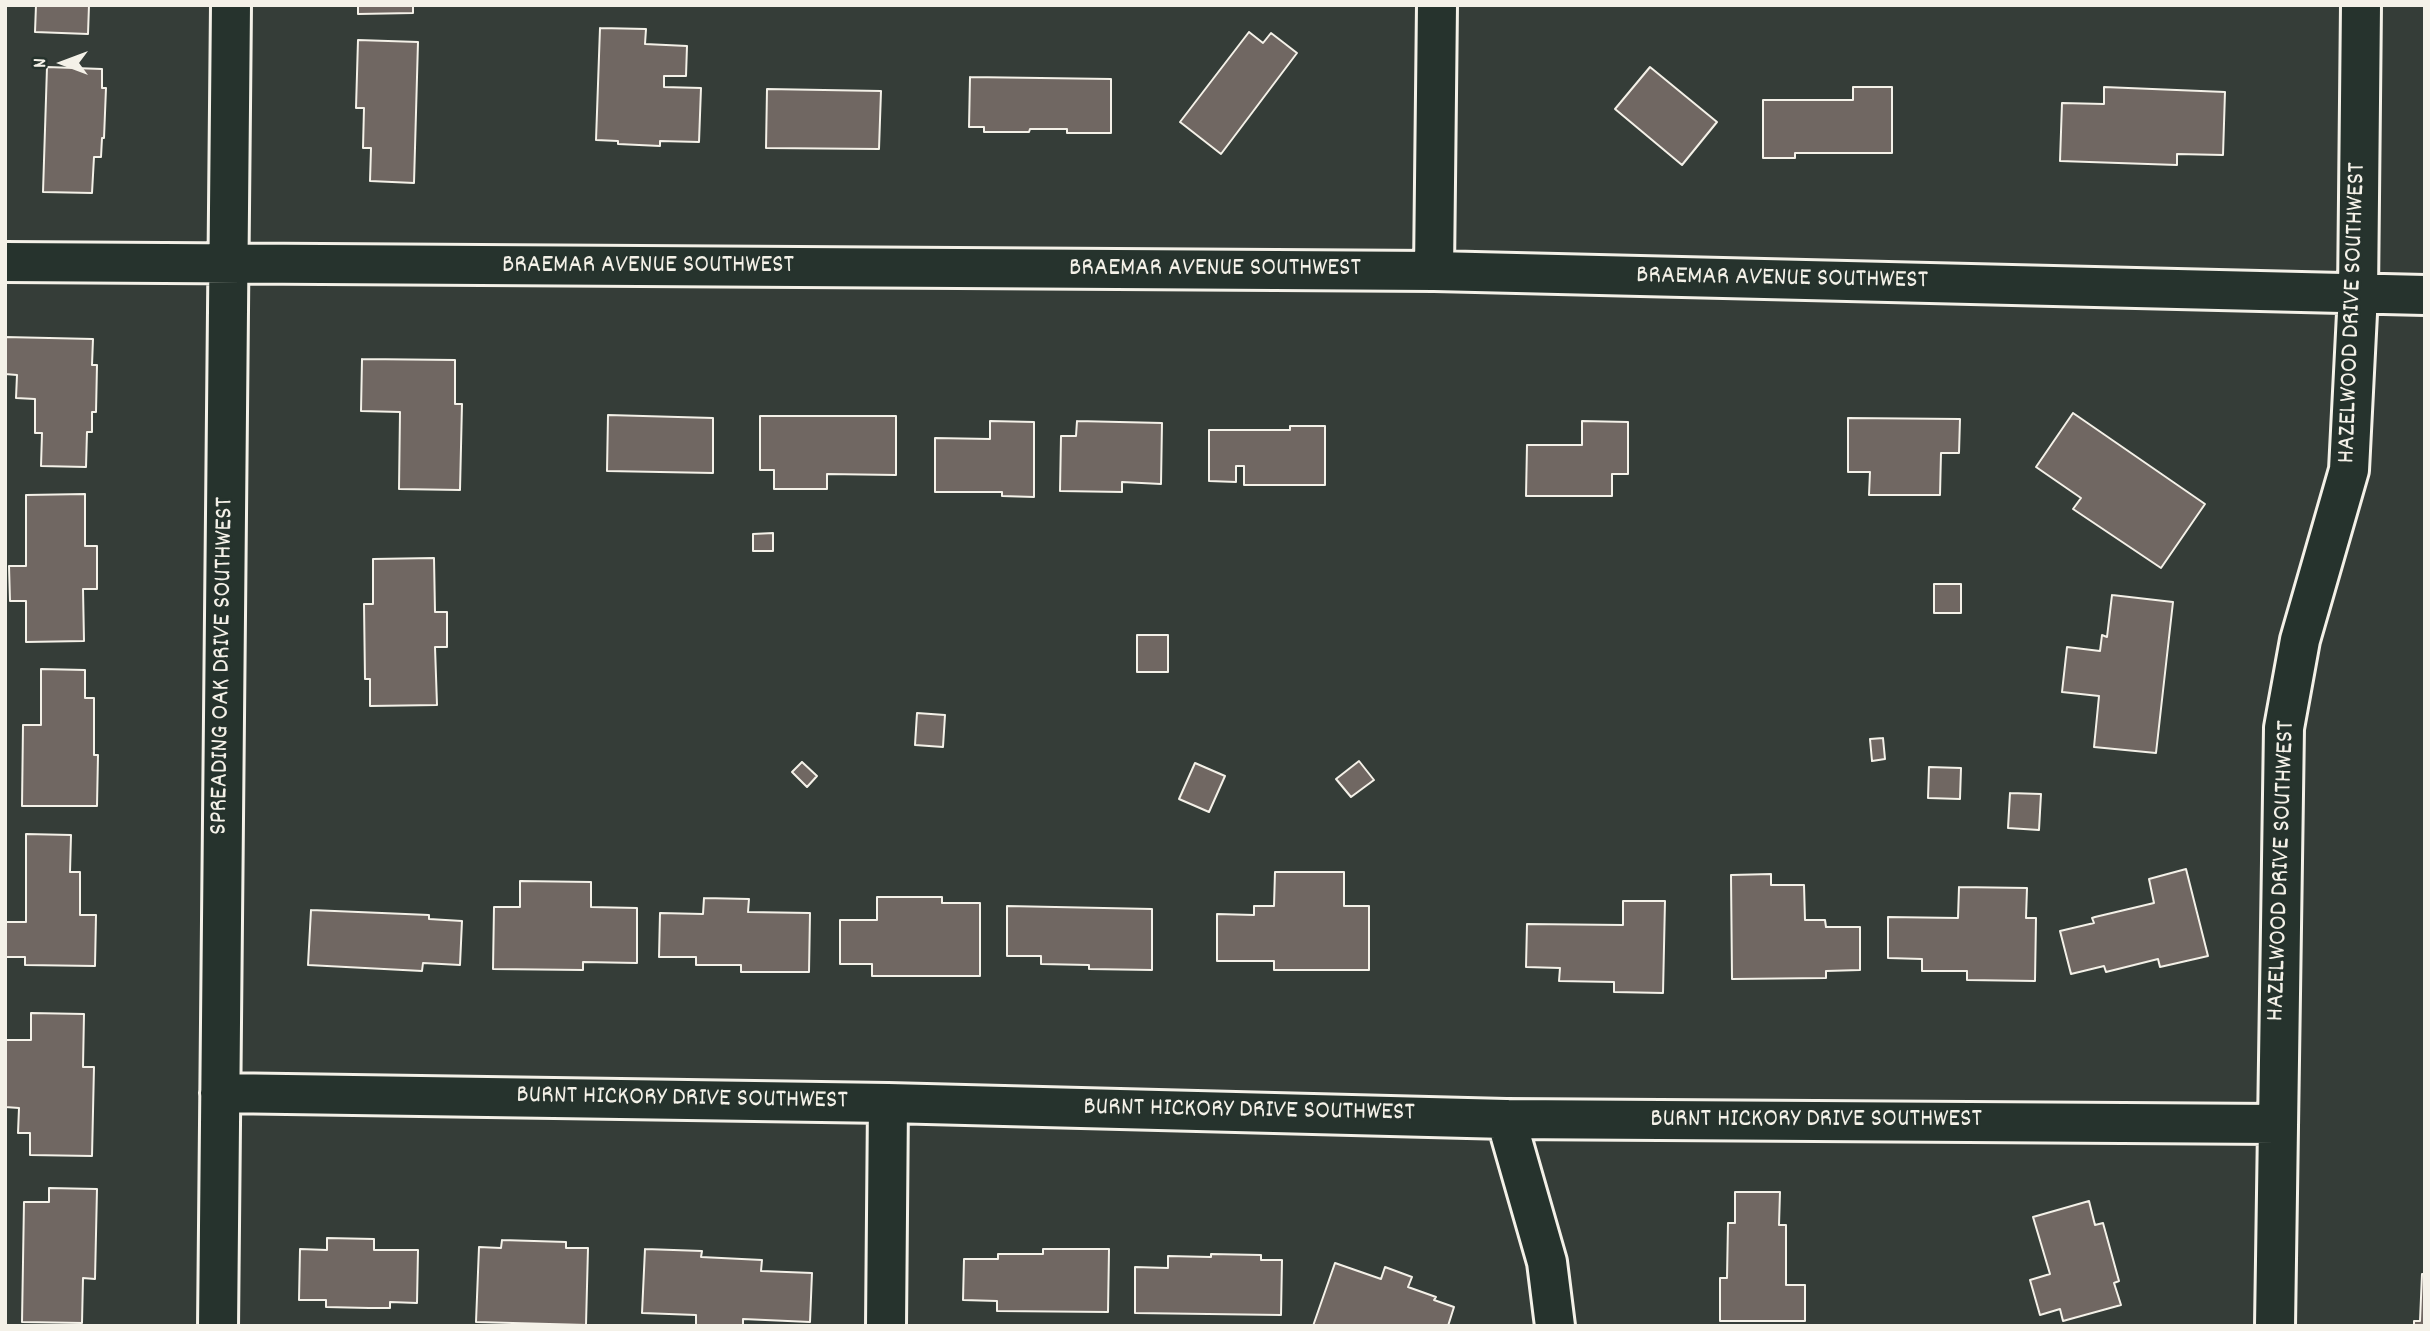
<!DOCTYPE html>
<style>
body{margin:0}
#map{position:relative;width:2430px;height:1331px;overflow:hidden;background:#353d38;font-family:Dekko,sans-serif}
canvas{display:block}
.frame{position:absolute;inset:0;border:7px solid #f4f1e8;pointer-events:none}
.north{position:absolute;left:28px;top:28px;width:70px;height:70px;-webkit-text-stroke:5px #26332d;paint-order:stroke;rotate:270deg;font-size:19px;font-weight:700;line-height:28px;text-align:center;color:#f4f1e8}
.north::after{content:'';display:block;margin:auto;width:24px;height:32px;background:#f4f1e8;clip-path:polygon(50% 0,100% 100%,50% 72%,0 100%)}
</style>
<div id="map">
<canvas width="2430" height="1331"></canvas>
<div class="frame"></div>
<div class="north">N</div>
</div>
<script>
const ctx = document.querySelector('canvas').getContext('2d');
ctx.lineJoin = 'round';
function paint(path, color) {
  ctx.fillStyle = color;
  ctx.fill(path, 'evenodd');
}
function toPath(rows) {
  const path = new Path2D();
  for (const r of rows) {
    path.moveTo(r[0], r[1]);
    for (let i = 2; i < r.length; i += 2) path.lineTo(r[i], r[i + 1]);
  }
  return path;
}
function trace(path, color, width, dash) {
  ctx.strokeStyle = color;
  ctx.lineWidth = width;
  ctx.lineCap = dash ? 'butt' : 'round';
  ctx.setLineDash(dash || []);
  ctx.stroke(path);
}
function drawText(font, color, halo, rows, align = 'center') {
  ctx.font = font + ' Dekko,sans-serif';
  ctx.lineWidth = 5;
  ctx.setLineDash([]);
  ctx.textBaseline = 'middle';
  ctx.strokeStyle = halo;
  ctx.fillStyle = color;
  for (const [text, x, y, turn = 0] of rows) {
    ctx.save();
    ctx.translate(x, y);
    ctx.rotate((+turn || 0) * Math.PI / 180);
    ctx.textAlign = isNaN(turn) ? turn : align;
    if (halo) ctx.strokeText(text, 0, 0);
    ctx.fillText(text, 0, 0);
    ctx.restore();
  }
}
const building = toPath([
 [36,5,89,5,88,34,35,32,36,5],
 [354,5,413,5,413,13,358,14,358,6,354,5],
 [600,28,646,29,645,44,687,46,686,76,664,76,664,87,701,88,699,142,660,141,660,146,618,144,618,141,596,140,600,28],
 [1249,32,1263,43,1271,33,1297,53,1221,154,1180,122,1249,32],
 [358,40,418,42,414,183,370,181,371,148,363,148,364,108,356,108,358,40],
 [47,67,102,69,102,88,106,88,104,138,102,138,101,157,94,157,92,193,43,192,47,67],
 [1650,67,1717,122,1682,165,1615,109,1650,67],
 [970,77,1111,79,1111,133,1067,133,1067,129,1030,129,1029,132,984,132,984,127,969,127,970,77],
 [1853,87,1892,87,1892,153,1795,153,1795,158,1763,158,1763,100,1853,100,1853,87],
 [2104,87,2225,92,2223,155,2177,154,2177,165,2060,161,2062,103,2104,104,2104,87],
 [767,89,881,91,879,149,766,148,767,89],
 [5,337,93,339,92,365,97,365,96,412,92,412,92,432,87,432,86,467,41,466,42,433,35,433,35,399,16,398,17,375,5,374,5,337],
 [362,359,455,360,455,404,462,404,460,490,399,489,400,412,361,411,362,359],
 [2073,413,2205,504,2161,568,2073,509,2081,498,2036,467,2073,413],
 [608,415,713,418,713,473,607,471,608,415],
 [760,416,896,416,896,475,827,474,827,489,774,489,774,470,760,470,760,416],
 [1848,418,1960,419,1959,453,1941,453,1940,495,1869,495,1870,472,1848,472,1848,418],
 [990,421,1034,422,1034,497,1002,496,1002,492,935,492,935,438,990,439,990,421],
 [1077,421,1162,423,1161,484,1122,482,1122,492,1060,491,1061,436,1076,436,1077,421],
 [1582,421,1628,422,1628,474,1612,474,1612,496,1526,496,1527,445,1582,445,1582,421],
 [1290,426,1325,426,1325,485,1244,485,1244,466,1236,466,1236,482,1209,481,1209,430,1290,430,1290,426],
 [85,494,85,546,97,546,97,589,83,589,84,641,26,642,26,601,10,601,9,566,26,566,26,495,85,494],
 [773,533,773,551,753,551,753,534,773,533],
 [434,558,435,612,447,612,447,647,435,647,437,705,370,706,370,679,365,679,364,604,373,604,373,559,434,558],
 [1934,584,1961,584,1961,613,1934,613,1934,584],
 [2112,595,2173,602,2156,753,2094,747,2099,696,2062,692,2067,647,2100,651,2102,635,2107,637,2112,595],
 [1137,635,1168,635,1168,672,1137,672,1137,635],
 [41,669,85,670,85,698,94,698,94,755,98,755,97,806,22,806,23,725,41,725,41,669],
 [917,713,945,715,943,747,915,745,917,713],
 [1883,738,1885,759,1872,761,1870,739,1883,738],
 [1359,761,1374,780,1351,797,1336,779,1359,761],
 [802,762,817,776,807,787,792,772,802,762],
 [1195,763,1225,776,1209,812,1179,799,1195,763],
 [1929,767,1961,768,1960,799,1928,798,1929,767],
 [2010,793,2041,794,2039,830,2008,828,2010,793],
 [26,834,71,835,70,872,80,872,80,915,96,915,95,966,25,965,25,957,5,957,5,922,26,922,26,834],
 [2186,869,2208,956,2160,967,2158,959,2106,972,2104,966,2071,974,2060,931,2094,923,2092,918,2095,917,2154,903,2149,879,2186,869],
 [1275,872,1344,872,1344,906,1369,906,1369,970,1274,970,1274,961,1217,961,1217,914,1254,915,1254,906,1274,906,1275,872],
 [1771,874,1771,885,1804,885,1805,920,1825,920,1826,927,1860,927,1860,970,1826,971,1826,978,1732,979,1731,875,1771,874],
 [520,881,591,882,591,907,637,908,637,963,583,962,583,970,493,969,494,907,520,907,520,881],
 [1959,887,2027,888,2026,918,2036,918,2035,981,1967,980,1967,971,1922,971,1922,959,1888,958,1888,917,1958,918,1959,887],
 [877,897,942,897,942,903,980,903,980,976,872,976,872,964,840,964,840,920,877,920,877,897],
 [704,898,749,899,748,912,810,913,809,972,741,972,741,965,696,965,696,957,659,957,660,913,703,914,704,898],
 [1623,901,1665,901,1663,993,1614,992,1614,982,1559,981,1560,968,1526,967,1527,924,1623,925,1623,901],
 [1007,906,1152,909,1152,970,1089,969,1089,965,1041,964,1041,956,1007,956,1007,906],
 [311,910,429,915,429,919,462,921,460,965,423,963,422,971,308,965,311,910],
 [31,1013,84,1014,83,1067,94,1067,92,1156,30,1155,30,1133,18,1133,19,1108,5,1107,6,1040,31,1040,31,1013],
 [49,1188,97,1189,95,1279,83,1278,82,1323,22,1322,24,1202,49,1202,49,1188],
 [1735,1192,1780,1192,1779,1225,1786,1225,1786,1285,1805,1285,1805,1321,1720,1321,1720,1278,1727,1278,1728,1223,1735,1223,1735,1192],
 [2089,1201,2095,1225,2103,1223,2119,1281,2114,1283,2121,1305,2063,1321,2060,1309,2040,1315,2030,1280,2050,1274,2033,1217,2089,1201],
 [327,1238,374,1239,374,1250,418,1250,417,1303,390,1302,390,1308,369,1308,326,1307,326,1300,299,1300,300,1249,327,1250,327,1238],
 [502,1240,566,1242,566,1248,588,1248,586,1325,476,1322,479,1247,501,1248,502,1240],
 [645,1249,702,1251,701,1257,762,1260,761,1271,812,1273,810,1322,743,1319,743,1326,696,1326,696,1315,642,1313,645,1249],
 [1043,1249,1109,1249,1108,1312,997,1311,997,1301,963,1300,964,1259,998,1259,998,1254,1043,1254,1043,1249],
 [1211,1254,1261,1255,1261,1260,1282,1260,1281,1315,1135,1313,1135,1267,1168,1268,1168,1256,1211,1257,1211,1254],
 [1335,1263,1381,1279,1385,1267,1412,1277,1408,1287,1436,1297,1434,1300,1454,1307,1448,1326,1313,1326,1335,1263],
 [2422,1274,2425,1274,2425,1326,2414,1326,2414,1321,2420,1321,2422,1274]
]);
const street = toPath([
 [5,262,1434,271,2425,295],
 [1434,271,1437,5],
 [220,1093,888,1103,1506,1119,2277,1124],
 [1506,1119,1547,1262,1555,1326],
 [218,1326,231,5],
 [886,1326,888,1103],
 [2275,1326,2284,728,2300,640,2349,470,2358,294,2361,5]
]);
const streetNames = [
 ["BRAEMAR AVENUE SOUTHWEST",648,267],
 ["BRAEMAR AVENUE SOUTHWEST",1215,270],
 ["BRAEMAR AVENUE SOUTHWEST",1782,280,1],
 ["HAZELWOOD DRIVE SOUTHWEST",2354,313,-88],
 ["SPREADING OAK DRIVE SOUTHWEST",224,666,-89],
 ["HAZELWOOD DRIVE SOUTHWEST",2283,871,-88],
 ["BURNT HICKORY DRIVE SOUTHWEST",682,1100,1],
 ["BURNT HICKORY DRIVE SOUTHWEST",1249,1112,1],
 ["BURNT HICKORY DRIVE SOUTHWEST",1816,1121]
];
paint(building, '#706762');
trace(building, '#f4f1e8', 2);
trace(street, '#f4f1e8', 44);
trace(street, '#26332d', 38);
drawText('26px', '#f4f1e8', '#26332d', streetNames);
</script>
